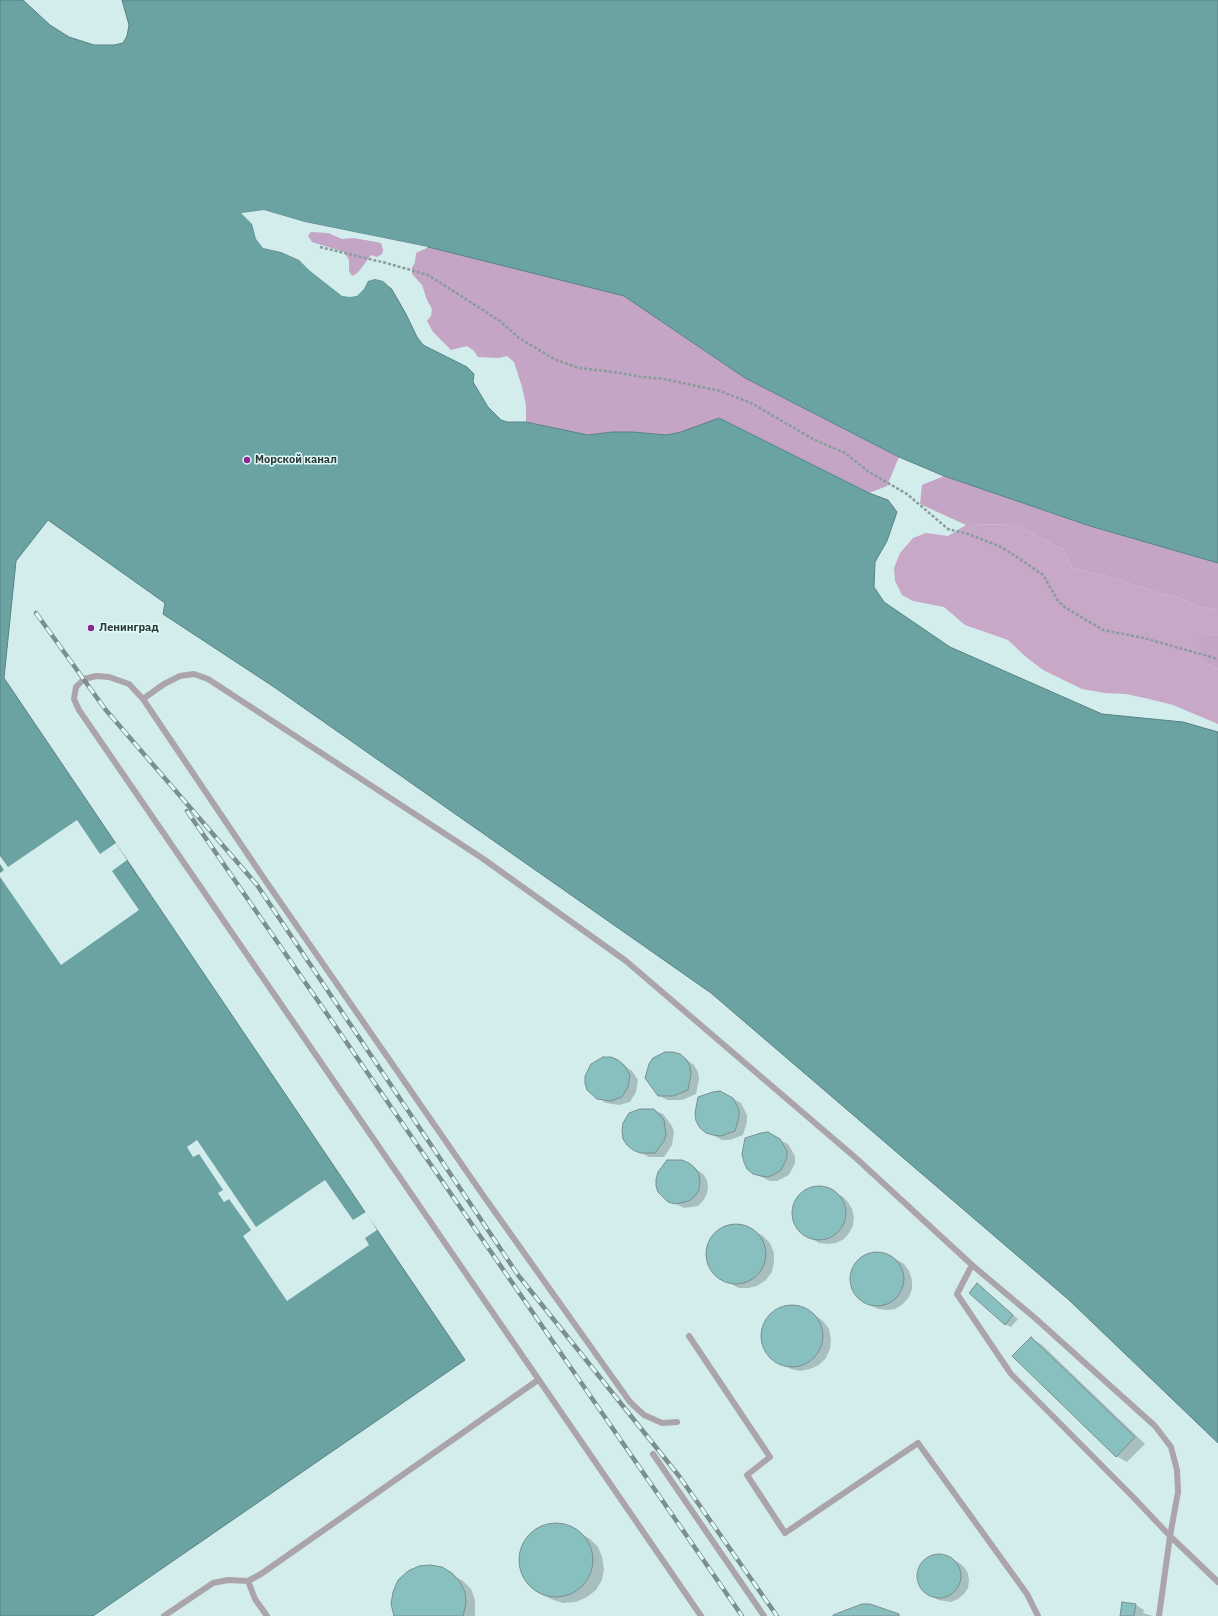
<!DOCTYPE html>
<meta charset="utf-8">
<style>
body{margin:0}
canvas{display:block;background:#d3eded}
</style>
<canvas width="1218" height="1616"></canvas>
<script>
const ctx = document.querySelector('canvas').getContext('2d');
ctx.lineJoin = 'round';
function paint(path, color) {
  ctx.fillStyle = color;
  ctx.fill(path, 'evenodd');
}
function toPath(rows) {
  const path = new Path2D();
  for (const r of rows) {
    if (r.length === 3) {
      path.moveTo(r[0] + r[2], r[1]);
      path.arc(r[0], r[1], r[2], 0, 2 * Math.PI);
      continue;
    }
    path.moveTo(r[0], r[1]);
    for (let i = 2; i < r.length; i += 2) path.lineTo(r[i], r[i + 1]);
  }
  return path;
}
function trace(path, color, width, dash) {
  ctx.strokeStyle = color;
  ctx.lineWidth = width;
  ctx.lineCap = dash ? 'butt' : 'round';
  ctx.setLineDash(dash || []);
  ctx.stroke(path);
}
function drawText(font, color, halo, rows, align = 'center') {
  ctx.font = font + ' "IBM Plex Sans",sans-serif';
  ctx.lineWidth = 3;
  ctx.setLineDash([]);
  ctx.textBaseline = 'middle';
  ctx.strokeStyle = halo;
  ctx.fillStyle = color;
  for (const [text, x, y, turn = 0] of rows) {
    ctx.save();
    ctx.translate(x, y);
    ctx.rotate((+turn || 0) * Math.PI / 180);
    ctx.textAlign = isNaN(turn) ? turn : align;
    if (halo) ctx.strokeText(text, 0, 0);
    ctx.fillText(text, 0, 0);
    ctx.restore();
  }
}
const green = toPath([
 [1015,524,1064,550,1072,568,1107,576,1162,594,1179,598,1200,607,1218,610,1218,636,1208,634,1207,664,1218,669,1218,724,1173,705,1149,699,1126,694,1105,693,1082,689,1043,670,1026,657,1008,640,965,625,944,607,913,601,902,595,895,581,894,568,900,553,913,538,926,533,948,536,966,525]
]);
const forest = toPath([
 [311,232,328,233,342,239,353,238,371,241,381,243,383,250,382,254,377,257,371,255,360,270,356,274,352,276,349,271,349,260,344,252,312,242,308,236],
 [428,247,624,296,745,378,899,457,887,486,869,493,719,419,681,432,667,435,633,432,612,432,588,435,526,422,526,405,522,387,514,362,507,356,499,358,478,357,473,350,467,346,451,350,433,332,427,321,431,316,432,309,427,300,422,285,412,274,412,268,415,262,416,253],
 [944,476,1090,526,1218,563,1218,610,1200,607,1179,598,1162,594,1107,576,1072,568,1064,550,1015,524,966,525,920,504,922,485],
 [1208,634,1218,636,1218,669,1207,664,1196,637]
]);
const water = toPath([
 [0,0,23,0,50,25,69,37,94,45,114,45,123,43,127,36,129,25,122,0,1218,0,1218,563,1090,526,944,476,899,457,745,378,624,296,428,247,305,222,264,210,242,213,252,224,256,239,263,248,281,252,299,260,310,271,342,296,357,296,364,289,368,281,375,279,383,281,391,288,406,314,417,337,423,345,467,367,474,374,473,382,488,407,501,420,507,422,526,422,588,435,612,432,633,432,667,435,681,432,719,418,869,493,888,500,897,512,887,541,875,562,874,587,884,602,950,647,1102,714,1183,722,1218,732,1218,1443,1069,1300,711,993,274,687,163,614,165,603,48,520,16,561,4,678,465,1360,93,1616,0,1616,0,0]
]);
const pier = toPath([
 [264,210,305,222,428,247,425,249,305,224,264,213,246,214,254,223,258,238,264,246,282,250,300,258,311,270,343,294,350,295,356,294,362,288,367,280,375,277,384,279,391,285,391,288,383,281,375,279,368,281,364,289,357,296,350,297,342,296,310,271,299,260,281,252,263,248,256,239,252,224,241,213],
 [77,820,100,854,116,843,127,860,112,871,139,910,61,965,0,877,0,873,4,870,0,864,0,856,8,867],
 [197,1140,256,1227,325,1180,353,1220,366,1212,377,1230,365,1238,369,1245,287,1301,243,1236,251,1230,229,1199,224,1202,218,1193,223,1190,199,1154,193,1157,187,1147]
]);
const shadow = toPath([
 [680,1055,694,1065,698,1072,699,1079,696,1094,682,1100,667,1100,658,1095],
 [618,1061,632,1071,638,1080,636,1092,630,1102,619,1105,606,1103,598,1098],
 [732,1098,741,1103,747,1115,747,1122,743,1135,730,1140,722,1140,707,1132],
 [654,1110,663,1114,672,1126,674,1132,672,1145,664,1157,649,1157,633,1149],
 [780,1140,788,1144,795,1156,795,1163,789,1175,777,1181,770,1181,754,1173],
 [689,1164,703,1174,707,1180,708,1187,707,1194,703,1201,698,1206,684,1208,672,1202],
 [817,1187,825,1188,842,1196,848,1202,852,1209,854,1217,853,1226,849,1233,844,1239,836,1243,827,1244,819,1243,811,1238,802,1233,797,1226,794,1218,793,1210,796,1201,801,1194,809,1190],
 [736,1224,746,1226,763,1236,770,1243,774,1253,774,1262,772,1272,766,1280,757,1286,748,1288,739,1288,721,1279,713,1273,708,1265,706,1256,707,1246,711,1237,718,1230,726,1226],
 [878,1252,887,1254,904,1264,909,1271,912,1280,912,1289,909,1297,903,1304,895,1309,887,1310,879,1309,871,1306,856,1295,852,1288,851,1279,852,1271,856,1263,862,1257,869,1254],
 [977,1285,1018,1319,1011,1327,1005,1324],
 [788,1306,798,1306,807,1310,823,1321,829,1329,831,1339,830,1349,826,1358,819,1365,810,1369,800,1371,791,1369,773,1359,766,1352,762,1343,762,1333,765,1323,770,1315,778,1309],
 [1031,1338,1042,1345,1145,1444,1127,1462,1116,1456],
 [557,1524,568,1526,590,1539,598,1547,602,1557,604,1569,602,1580,596,1590,587,1597,576,1602,563,1603,551,1599,539,1593,529,1585,522,1574,519,1562,521,1550,526,1538,536,1530,546,1525],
 [943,1555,958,1562,964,1567,968,1573,969,1581,968,1588,964,1594,958,1599,951,1602,938,1600,930,1595,920,1585,918,1573,924,1561,929,1557],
 [441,1568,463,1581,471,1589,475,1600,475,1616,395,1616],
 [1136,1605,1144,1610,1143,1613,1153,1616,1121,1616]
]);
const building = toPath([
 [665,1052,673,1052,680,1054,686,1059,690,1066,691,1074,688,1090,673,1096,658,1096,645,1078,649,1064,653,1058,665,1052],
 [603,1057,611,1057,618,1060,624,1065,630,1075,628,1087,622,1097,611,1101,597,1099,587,1090,585,1083,585,1076,591,1064,603,1057],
 [720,1091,733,1098,739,1110,739,1117,735,1131,721,1136,713,1135,706,1133,700,1128,696,1121,695,1113,698,1097,713,1092,720,1091],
 [640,1109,654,1109,664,1120,666,1134,664,1141,655,1153,640,1153,633,1150,627,1145,623,1139,622,1131,623,1123,629,1113,640,1109],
 [768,1132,780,1139,787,1151,787,1158,781,1170,775,1174,768,1177,761,1176,753,1174,747,1169,744,1162,742,1154,745,1138,761,1133,768,1132],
 [667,1160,682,1160,689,1163,695,1168,699,1174,700,1182,699,1190,695,1196,689,1201,675,1204,668,1202,658,1192,656,1186,656,1179,658,1172,667,1160],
 [819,1213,27],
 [736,1254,30],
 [877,1279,27],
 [977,1283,1013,1315,1005,1325,969,1293,977,1283],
 [792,1336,31],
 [1031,1337,1135,1437,1116,1457,1012,1356,1031,1337],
 [556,1560,37],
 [939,1576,22],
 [430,1565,442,1567,452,1573,460,1582,465,1592,466,1604,463,1616,394,1616,391,1604,393,1592,398,1580,408,1571,419,1566,430,1565],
 [1122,1602,1136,1604,1134,1616,1120,1616,1122,1602],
 [862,1604,870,1604,899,1614,899,1616,833,1616,833,1615,862,1604]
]);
const path = toPath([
 [320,247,386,263,428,275,500,321,519,338,554,359,579,368,614,372,642,377,664,379,720,391,751,403,813,439,845,453,869,472,907,494,948,529,968,534,999,546,1017,557,1043,575,1058,601,1066,608,1103,630,1144,638,1218,659]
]);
const lane = toPath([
 [143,699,164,684,180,676,194,674,208,679,482,858,626,961,857,1159,972,1265,1035,1318,1155,1426,1171,1447,1177,1470,1178,1492,1170,1536,1159,1616],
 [972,1265,957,1294,1011,1374,1133,1497,1170,1536,1218,1582],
 [689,1336,770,1457,747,1475,785,1533,918,1443,1027,1594,1038,1616],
 [677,1422,662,1423,644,1415,630,1402,485,1198,265,880,143,699,129,684,109,677,96,676,84,679,76,687,74,699,79,710,701,1616],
 [653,1454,764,1616],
 [248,1581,255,1599,267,1616],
 [164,1616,213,1583,228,1580,248,1581,261,1574,538,1380]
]);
const rail = toPath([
 [36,613,105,709,257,885,518,1275,679,1476,777,1616],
 [187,811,742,1616]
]);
const markers = [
 [247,460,4,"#8b278f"],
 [91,628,4,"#8b278f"]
];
const poiNames = [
 ["Морской канал",255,460],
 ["Ленинград",99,628]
];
paint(green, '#c8a8c7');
paint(forest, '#c5a5c5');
paint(water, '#6ba2a2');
trace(water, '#598282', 1);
paint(pier, '#d3eded');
paint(shadow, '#0003');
paint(building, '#88bfbf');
trace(building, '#789090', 1);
trace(path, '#899c9c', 2.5, [3, 2]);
trace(lane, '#aba4aa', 6);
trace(rail, '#7d8e8e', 4.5);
trace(rail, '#e0fbfa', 3, [9]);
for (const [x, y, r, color] of markers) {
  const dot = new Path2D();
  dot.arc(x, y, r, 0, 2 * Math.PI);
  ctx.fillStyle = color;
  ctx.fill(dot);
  trace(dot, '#e0fbfa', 1.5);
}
drawText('bold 11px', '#2e3838', '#e0fbfa', poiNames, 'left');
</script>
